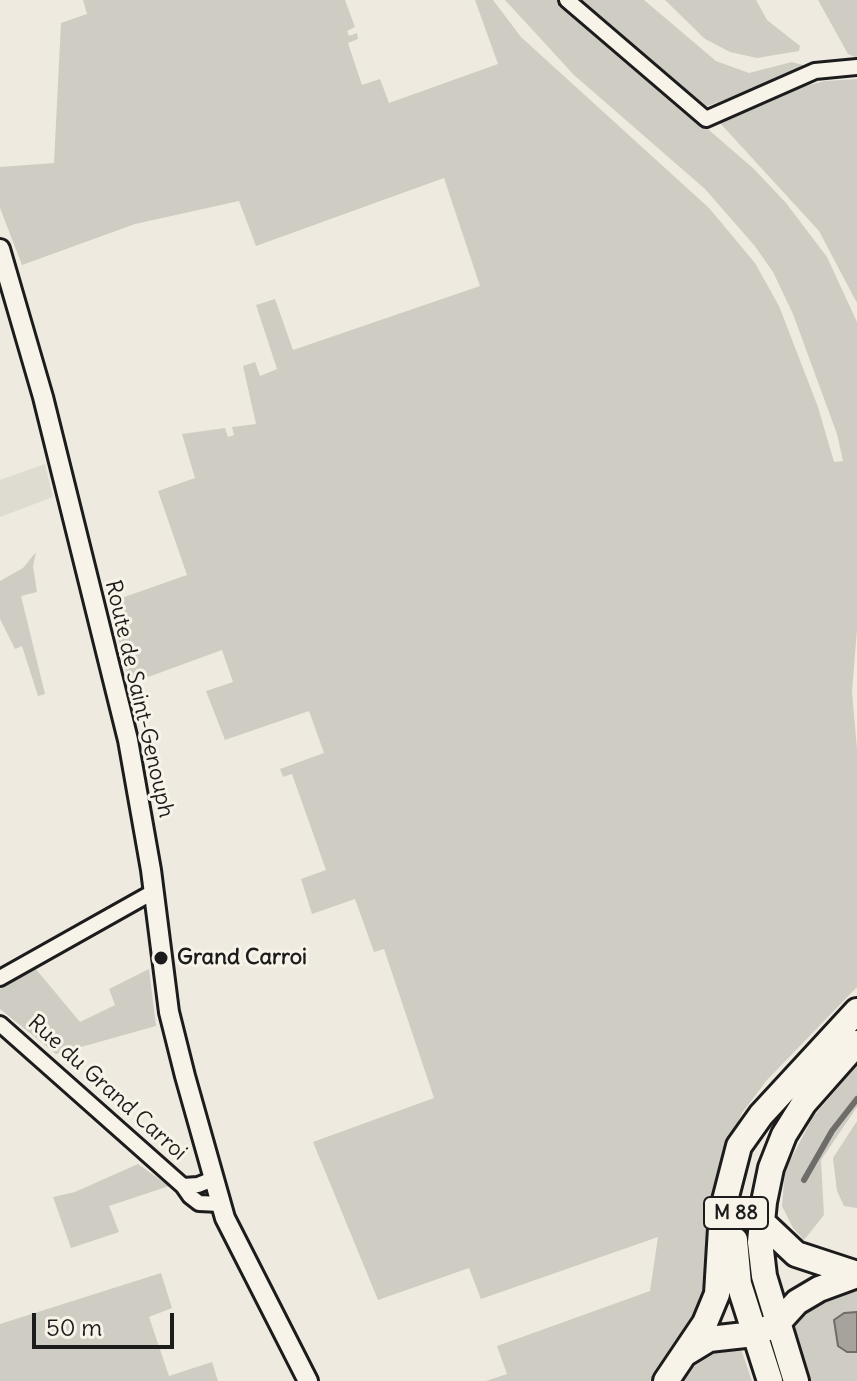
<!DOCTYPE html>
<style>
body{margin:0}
#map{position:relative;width:857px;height:1381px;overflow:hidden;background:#eeeae0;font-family:Delius,sans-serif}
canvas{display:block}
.scale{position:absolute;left:32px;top:1313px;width:142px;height:36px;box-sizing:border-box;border:4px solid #1c1c1c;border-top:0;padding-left:10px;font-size:24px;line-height:28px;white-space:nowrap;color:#1c1c1c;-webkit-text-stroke:6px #f7f3e8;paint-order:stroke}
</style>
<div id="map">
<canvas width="857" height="1381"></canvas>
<div class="scale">50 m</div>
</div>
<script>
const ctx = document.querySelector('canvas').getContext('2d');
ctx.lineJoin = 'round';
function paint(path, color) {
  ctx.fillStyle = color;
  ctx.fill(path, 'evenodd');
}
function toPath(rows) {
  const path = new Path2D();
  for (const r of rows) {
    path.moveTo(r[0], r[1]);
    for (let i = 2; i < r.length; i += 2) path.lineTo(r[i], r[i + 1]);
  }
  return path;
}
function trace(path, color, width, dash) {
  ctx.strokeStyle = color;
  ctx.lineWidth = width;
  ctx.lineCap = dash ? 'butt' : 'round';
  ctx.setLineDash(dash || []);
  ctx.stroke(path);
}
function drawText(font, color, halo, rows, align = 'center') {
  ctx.font = font + ' Delius,sans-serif';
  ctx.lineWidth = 6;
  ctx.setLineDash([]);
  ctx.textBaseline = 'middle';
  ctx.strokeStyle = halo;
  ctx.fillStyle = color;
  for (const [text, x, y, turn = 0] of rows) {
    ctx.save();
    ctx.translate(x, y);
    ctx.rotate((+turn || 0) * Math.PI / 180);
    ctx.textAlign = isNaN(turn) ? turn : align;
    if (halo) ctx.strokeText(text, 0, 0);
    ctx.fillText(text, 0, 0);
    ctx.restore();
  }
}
const built = toPath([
 [45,464,53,497,0,517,0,480]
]);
const green = toPath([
 [83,0,345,0,355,27,347,31,349,36,357,33,358,39,348,43,362,85,380,79,389,103,498,64,475,0,493,0,521,37,709,208,755,263,779,306,818,407,834,462,843,461,837,434,793,314,773,272,754,245,705,189,574,75,505,0,559,0,754,169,786,203,827,257,857,322,857,629,852,692,857,749,857,987,767,1080,742,1113,723,1155,713,1204,706,1294,650,1381,486,1381,507,1374,497,1346,650,1291,658,1237,481,1299,469,1268,378,1300,313,1142,434,1098,384,949,374,952,355,899,312,914,301,879,326,870,292,774,283,777,280,769,324,753,309,711,225,740,206,691,233,682,222,650,129,684,110,602,187,575,158,491,195,478,182,434,225,428,228,437,234,435,232,427,256,424,243,366,255,362,260,376,277,369,256,305,275,299,293,350,480,286,444,178,256,246,239,201,135,224,22,265,0,208,0,167,54,163,61,23,87,14],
 [578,0,644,0,716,61,749,73,792,62,803,65,803,70,705,107],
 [665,0,756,0,767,20,800,46,799,51,757,58,730,52,705,39],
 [818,0,857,0,857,58,848,54],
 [857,79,857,303,819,231,720,123,721,119,781,92,825,81],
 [36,552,33,566,37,592,21,596,45,694,38,696,22,646,15,649,0,619,0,581,23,568],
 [35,968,80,1022,115,1005,109,989,149,969,156,1026,56,1054,0,1009,0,989],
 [857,1065,857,1107,821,1160,824,1215,804,1240,793,1228,782,1206,785,1170,813,1117],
 [857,1121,857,1208,844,1206,837,1191,833,1158],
 [138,1164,169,1186,109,1206,119,1232,71,1248,53,1197,75,1192],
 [161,1273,172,1308,149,1317,169,1376,212,1362,218,1381,0,1381,0,1324],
 [857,1291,857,1381,809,1381,787,1324,801,1307],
 [733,1348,741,1349,752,1381,678,1381,697,1358,714,1350]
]);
const water = toPath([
 [857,1312,857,1352,847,1352,838,1346,834,1320,844,1313,857,1312]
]);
const stream = toPath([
 [804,1180,832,1131,857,1099]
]);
const minor = toPath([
 [567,0,706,119,815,71,857,67],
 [0,978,153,892],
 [0,1024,183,1186,190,1196,199,1203,220,1204],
 [183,1186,198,1185,213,1179]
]);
const tertiary = toPath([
 [0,249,43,397,128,740,151,870,169,1012,185,1076,225,1218,308,1381]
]);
const trunk = toPath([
 [762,1222,796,1254,857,1274],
 [735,1240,739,1284,770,1381],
 [686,1353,709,1339,754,1334,777,1324,797,1302,819,1289,857,1275],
 [666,1381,705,1323,717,1294,722,1212,739,1146,761,1115,857,1011],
 [796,1381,764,1276,760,1242,764,1202,771,1168,784,1135,804,1103,857,1043]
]);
const markers = [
 [161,958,8,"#1c1c1c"]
];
const shields = [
 [736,1213,64]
];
const shieldNames = [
 ["M 88",736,1213]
];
const streetNames = [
 ["Route de Saint-Genouph",139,699,77],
 ["Rue du Grand Carroi",107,1088,42]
];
const poiNames = [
 ["Grand Carroi",177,958]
];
paint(built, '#dedbd1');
paint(green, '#cfccc3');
paint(water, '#a6a39d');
trace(water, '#6f6d69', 2);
trace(stream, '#6f6d69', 6);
trace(minor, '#1c1c1c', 20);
trace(tertiary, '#1c1c1c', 24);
trace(trunk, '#1c1c1c', 30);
trace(minor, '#f7f3e8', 14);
trace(tertiary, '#f7f3e8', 18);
trace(trunk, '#f7f3e8', 24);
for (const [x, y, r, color] of markers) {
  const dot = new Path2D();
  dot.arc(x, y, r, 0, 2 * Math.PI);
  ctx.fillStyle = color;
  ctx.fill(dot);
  trace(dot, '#f7f3e8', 3);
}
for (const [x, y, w] of shields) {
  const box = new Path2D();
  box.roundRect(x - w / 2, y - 16, w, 32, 6);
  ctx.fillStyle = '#f7f3e8';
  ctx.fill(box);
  trace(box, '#1c1c1c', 2);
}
drawText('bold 20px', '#1c1c1c', null, shieldNames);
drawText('22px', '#1c1c1c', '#f7f3e8', streetNames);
drawText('bold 22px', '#1c1c1c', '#f7f3e8', poiNames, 'left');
</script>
